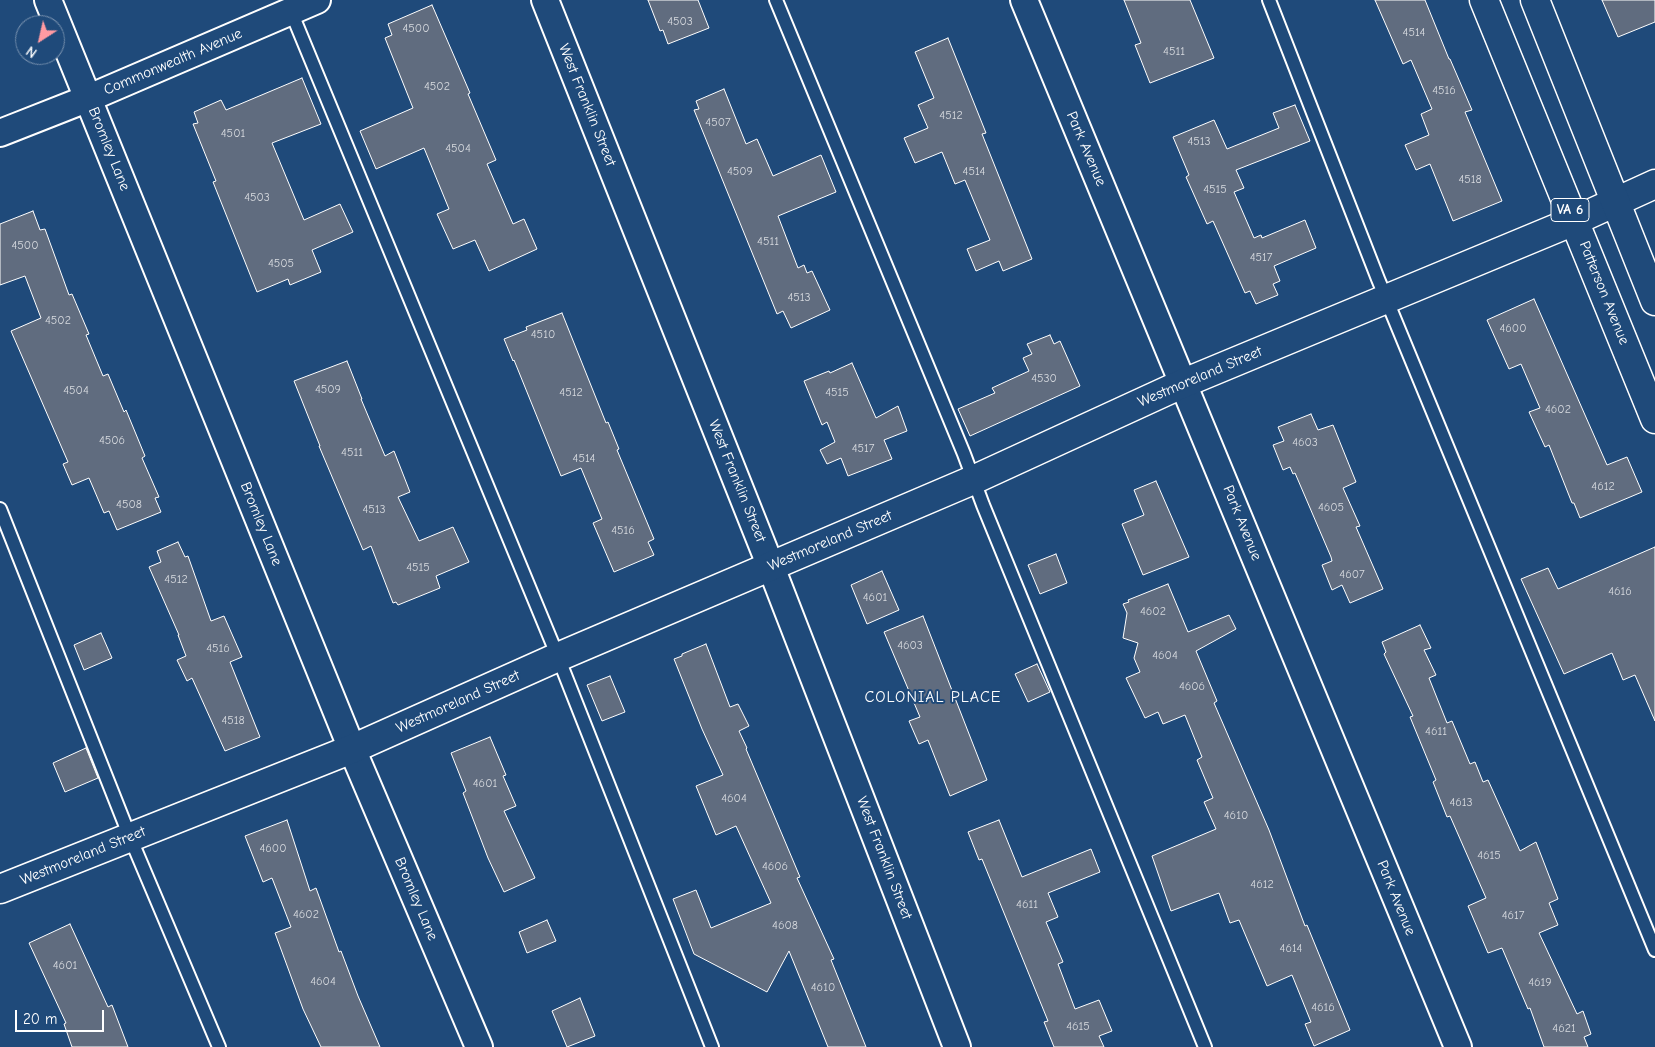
<!DOCTYPE html>
<style>
body{margin:0}
#map{position:relative;width:1655px;height:1047px;overflow:hidden;background:#1f4a7a;font-family:"Comic Neue",sans-serif}
canvas{display:block}
.north{position:absolute;left:15px;top:15px;width:50px;height:50px;box-sizing:border-box;background:#1f4a7a;border:1px solid #7992af;border-radius:50%;rotate:215deg;font-size:14px;font-weight:700;line-height:20px;text-align:center;color:#fff}
.north::after{content:'';display:block;margin:auto;width:18px;height:22px;background:#ff9aa2;clip-path:polygon(50% 0,100% 100%,50% 72%,0 100%)}
.scale{position:absolute;left:15px;top:1010px;width:89px;height:22px;box-sizing:border-box;border:2px solid #fff;border-top:0;padding-left:6px;font-size:15px;line-height:18px;white-space:nowrap;color:#fff;-webkit-text-stroke:4px #1f4a7a;paint-order:stroke}
</style>
<div id="map">
<canvas width="1655" height="1047"></canvas>
<div class="north">N</div>
<div class="scale">20 m</div>
</div>
<script>
const ctx = document.querySelector('canvas').getContext('2d');
ctx.lineJoin = 'round';
function paint(path, color) {
  ctx.fillStyle = color;
  ctx.fill(path, 'evenodd');
}
function toPath(rows) {
  const path = new Path2D();
  for (const r of rows) {
    path.moveTo(r[0], r[1]);
    for (let i = 2; i < r.length; i += 2) path.lineTo(r[i], r[i + 1]);
  }
  return path;
}
function trace(path, color, width, dash) {
  ctx.strokeStyle = color;
  ctx.lineWidth = width;
  ctx.lineCap = dash ? 'butt' : 'round';
  ctx.setLineDash(dash || []);
  ctx.stroke(path);
}
function drawText(font, color, halo, rows, align = 'center') {
  ctx.font = font + ' "Comic Neue",sans-serif';
  ctx.lineWidth = 4;
  ctx.setLineDash([]);
  ctx.textBaseline = 'middle';
  ctx.strokeStyle = halo;
  ctx.fillStyle = color;
  for (const [text, x, y, turn = 0] of rows) {
    ctx.save();
    ctx.translate(x, y);
    ctx.rotate((+turn || 0) * Math.PI / 180);
    ctx.textAlign = isNaN(turn) ? turn : align;
    if (halo) ctx.strokeText(text, 0, 0);
    ctx.fillText(text, 0, 0);
    ctx.restore();
  }
}
const building = toPath([
 [648,0,698,0,709,28,668,44,663,30,660,31,648,0],
 [1124,0,1190,0,1214,58,1150,83,1135,45,1141,43,1124,0],
 [1375,0,1425,0,1449,59,1450,59,1472,110,1465,112,1502,201,1453,221,1430,164,1416,170,1405,145,1429,135,1421,114,1432,109,1411,60,1403,64,1375,0],
 [1602,0,1655,0,1655,22,1618,37,1602,0],
 [432,5,470,93,468,94,496,160,487,164,513,224,524,219,537,249,489,271,475,240,453,249,437,214,449,209,424,148,376,169,360,131,413,108,385,38,392,35,388,24,432,5],
 [948,38,986,133,982,134,1032,259,1003,271,999,261,976,271,967,249,990,240,965,180,955,184,942,152,915,163,904,138,928,128,918,105,934,98,915,52,948,38],
 [302,78,321,124,272,143,304,220,340,204,353,232,312,250,321,272,290,285,288,279,257,292,213,182,216,181,193,124,198,123,194,112,221,100,226,110,302,78],
 [724,89,746,144,757,139,773,176,821,155,836,192,778,216,798,268,804,265,807,273,812,271,830,310,791,328,783,311,777,314,694,110,699,109,696,101,724,89],
 [1295,105,1310,141,1236,170,1244,188,1234,192,1254,238,1261,235,1262,238,1305,220,1316,248,1274,266,1280,281,1273,284,1278,295,1256,304,1250,291,1245,293,1213,221,1207,224,1186,177,1189,175,1173,137,1214,120,1227,149,1279,128,1273,113,1295,105],
 [33,211,40,230,45,229,69,295,72,294,89,334,86,335,103,376,108,374,124,412,126,410,145,456,142,458,159,497,155,498,161,512,117,530,109,511,104,513,89,478,72,485,63,464,68,462,11,331,41,318,25,276,0,285,0,224,33,211],
 [1534,299,1607,465,1627,457,1642,492,1580,518,1574,503,1572,503,1549,445,1545,447,1529,412,1540,408,1521,364,1509,369,1487,320,1534,299],
 [562,313,606,423,608,422,619,449,617,450,654,539,648,542,654,555,614,572,593,523,602,519,581,468,561,476,514,360,513,361,504,339,527,330,526,327,562,313],
 [1050,335,1054,344,1060,341,1080,386,970,436,958,409,995,393,992,388,1029,371,1023,358,1032,354,1027,344,1050,335],
 [347,361,362,399,361,399,385,456,394,451,410,492,398,497,419,541,453,527,469,562,436,576,440,588,398,605,396,602,393,603,371,546,363,550,319,446,320,446,294,381,347,361],
 [852,363,876,418,898,406,907,431,884,440,892,459,848,476,841,458,827,464,820,450,835,442,827,422,822,425,804,381,829,371,830,373,852,363],
 [1311,414,1318,430,1333,425,1356,482,1343,488,1360,526,1356,527,1383,589,1350,603,1342,585,1332,590,1322,565,1332,561,1331,557,1295,473,1293,474,1290,467,1283,470,1273,445,1284,441,1278,427,1311,414],
 [1156,481,1189,557,1143,575,1122,524,1144,515,1134,490,1156,481],
 [178,542,185,557,188,556,211,621,224,616,242,657,230,662,260,737,225,751,192,678,187,681,177,660,186,656,178,635,179,635,149,567,161,562,157,551,178,542],
 [1655,547,1655,721,1635,675,1623,680,1612,653,1564,674,1521,579,1548,568,1558,589,1655,547],
 [1056,554,1067,583,1040,594,1028,565,1056,554],
 [882,571,899,610,867,624,851,585,882,571],
 [1168,584,1188,632,1229,615,1236,629,1196,651,1217,701,1214,703,1269,830,1305,926,1307,925,1350,1030,1314,1046,1305,1024,1311,1022,1292,975,1267,986,1239,920,1230,923,1219,893,1171,911,1152,856,1216,829,1204,802,1213,798,1197,760,1202,757,1185,715,1163,724,1158,712,1145,718,1126,678,1140,672,1134,658,1138,643,1123,638,1127,613,1123,604,1129,602,1128,600,1168,584],
 [923,616,987,780,950,796,928,740,919,744,909,721,920,717,884,632,923,616],
 [1420,625,1431,648,1424,650,1436,675,1429,678,1447,723,1452,721,1470,764,1475,762,1483,782,1488,780,1520,851,1536,842,1558,899,1549,903,1558,925,1539,933,1577,1014,1583,1011,1591,1034,1584,1037,1588,1047,1544,1047,1530,1008,1528,1009,1502,948,1488,953,1468,906,1486,898,1450,816,1447,817,1433,782,1436,780,1410,717,1413,716,1384,654,1386,652,1382,642,1420,625],
 [101,633,112,658,84,670,74,645,101,633],
 [706,644,730,707,738,704,749,726,739,731,747,748,746,749,800,877,797,878,834,959,831,960,866,1047,828,1047,789,951,767,992,694,954,673,899,696,890,711,928,771,903,736,826,716,835,696,786,723,775,702,729,674,659,682,656,682,654,706,644],
 [1037,664,1050,692,1028,702,1015,674,1037,664],
 [610,676,625,712,602,721,587,685,610,676],
 [490,737,506,775,503,776,516,806,504,811,535,878,504,892,488,858,463,793,466,791,451,753,490,737],
 [86,748,98,778,65,792,53,763,86,748],
 [287,820,310,891,316,888,339,952,341,951,358,996,380,1047,321,1047,303,1009,275,933,291,927,272,878,263,882,245,836,287,820],
 [999,820,1022,877,1091,849,1100,872,1048,893,1058,917,1046,922,1063,962,1058,964,1075,1009,1099,1000,1112,1031,1099,1036,1104,1047,1054,1047,1044,1022,1048,1021,982,859,979,860,968,832,999,820],
 [547,920,556,941,527,953,519,932,547,920],
 [70,924,108,1007,112,1005,128,1047,72,1047,64,1024,66,1023,29,943,70,924],
 [580,998,595,1036,567,1047,552,1011,580,998]
]);
const service = toPath([
 [776,0,964,454,983,505,1205,1047],
 [1269,0,1378,279,1655,950],
 [290,9,558,657,712,1047],
 [0,509,130,837,219,1047]
]);
const minor = toPath([
 [48,0,352,749,479,1047],
 [545,0,771,567,957,1047],
 [1024,0,1458,1047],
 [0,133,89,98,317,0]
]);
const tertiary = toPath([
 [0,889,352,749,558,657,973,480,1184,383,1574,221,1655,184]
]);
const primary = toPath([
 [1484,0,1655,419],
 [1535,0,1655,301]
]);
const numberNames = [
 ["4503",680,22],
 ["4500",416,29],
 ["4514",1414,33],
 ["4511",1174,52],
 ["4502",437,87],
 ["4516",1444,91],
 ["4512",951,116],
 ["4507",718,123],
 ["4501",233,134],
 ["4513",1199,142],
 ["4504",458,149],
 ["4509",740,172],
 ["4514",974,172],
 ["4518",1470,180],
 ["4515",1215,190],
 ["4503",257,198],
 ["4511",768,242],
 ["4500",25,246],
 ["4517",1261,258],
 ["4505",281,264],
 ["4513",799,298],
 ["4502",58,321],
 ["4600",1513,329],
 ["4510",543,335],
 ["4530",1044,379],
 ["4509",328,390],
 ["4504",76,391],
 ["4512",571,393],
 ["4515",837,393],
 ["4602",1558,410],
 ["4506",112,441],
 ["4603",1305,443],
 ["4517",863,449],
 ["4511",352,453],
 ["4514",584,459],
 ["4612",1603,487],
 ["4508",129,505],
 ["4605",1331,508],
 ["4513",374,510],
 ["4516",623,531],
 ["4515",418,568],
 ["4607",1352,575],
 ["4512",176,580],
 ["4616",1620,592],
 ["4601",875,598],
 ["4602",1153,612],
 ["4603",910,646],
 ["4516",218,649],
 ["4604",1165,656],
 ["4606",1192,687],
 ["4518",233,721],
 ["4611",1436,732],
 ["4601",485,784],
 ["4604",734,799],
 ["4613",1461,803],
 ["4610",1236,816],
 ["4600",273,849],
 ["4615",1489,856],
 ["4606",775,867],
 ["4612",1262,885],
 ["4611",1027,905],
 ["4602",306,915],
 ["4617",1513,916],
 ["4608",785,926],
 ["4614",1291,949],
 ["4601",65,966],
 ["4604",323,982],
 ["4619",1540,983],
 ["4610",823,988],
 ["4616",1323,1008],
 ["4615",1078,1027],
 ["4621",1564,1029]
];
const shields = [
 [1570,210,38]
];
const shieldNames = [
 ["VA 6",1570,210]
];
const streetNames = [
 ["Commonwealth Avenue",173,62,-23],
 ["West Franklin Street",587,105,68],
 ["Bromley Lane",109,149,68],
 ["Park Avenue",1086,149,67],
 ["Patterson Avenue",1604,293,68],
 ["Westmoreland Street",1200,377,-23],
 ["West Franklin Street",737,481,68],
 ["Park Avenue",1242,523,68],
 ["Bromley Lane",261,524,68],
 ["Westmoreland Street",830,541,-23],
 ["Westmoreland Street",458,702,-24],
 ["Westmoreland Street",83,856,-22],
 ["West Franklin Street",884,858,69],
 ["Park Avenue",1396,898,68],
 ["Bromley Lane",416,899,67]
];
const neighbourhoodNames = [
 ["COLONIAL PLACE",933,697]
];
paint(building, '#606c7f');
trace(building, '#fff', 1);
trace(service, '#fff', 16);
trace(minor, '#fff', 30);
trace(tertiary, '#fff', 31);
trace(primary, '#fff', 31);
trace(service, '#1f4a7a', 12);
trace(minor, '#1f4a7a', 26);
trace(tertiary, '#1f4a7a', 28);
trace(primary, '#1f4a7a', 28);
drawText('12px', '#d7dadf', null, numberNames);
for (const [x, y, w] of shields) {
  const box = new Path2D();
  box.roundRect(x - w / 2, y - 11.5, w, 23, 4);
  ctx.fillStyle = '#1f4a7a';
  ctx.fill(box);
  trace(box, '#fff', 1);
}
drawText('bold 14px', '#fff', null, shieldNames);
drawText('15px', '#fff', '#1f4a7a', streetNames);
ctx.letterSpacing = '1px';
drawText('16px', '#fff', '#1f4a7a', neighbourhoodNames);
ctx.letterSpacing = '0px';
</script>
